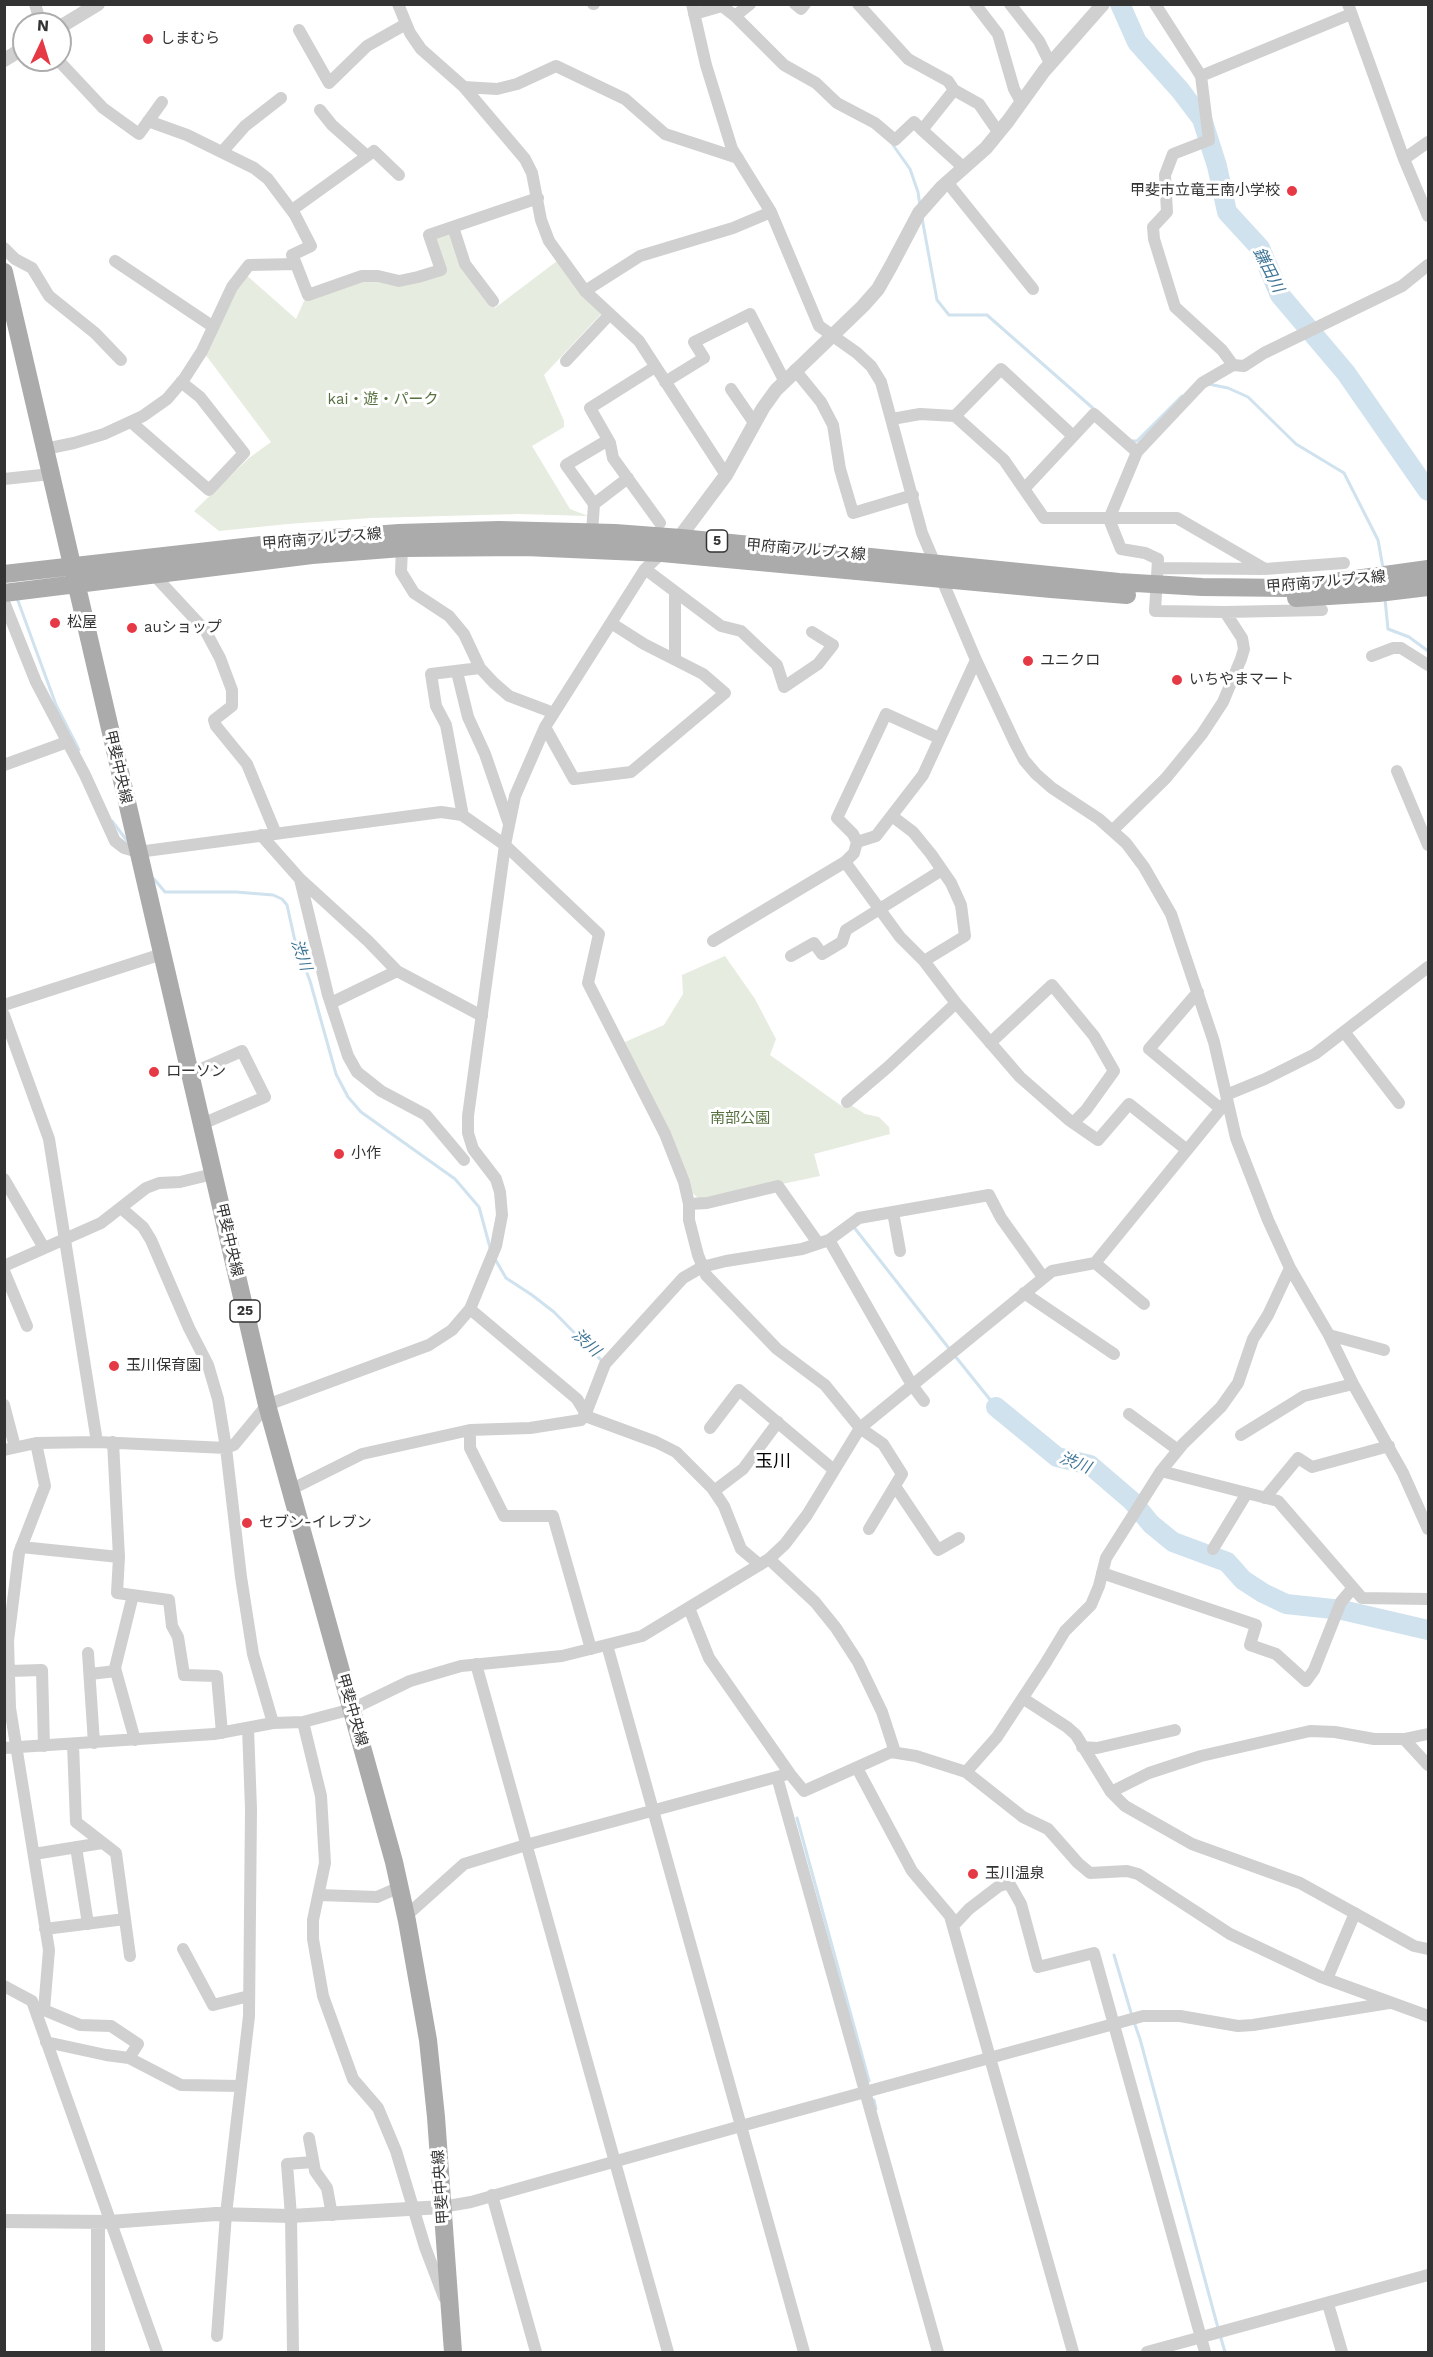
<!DOCTYPE html>
<meta charset="utf-8">
<style>
body{margin:0}
#map{position:relative;width:1433px;height:2357px;overflow:hidden;background:#fff;font-family:"Work Sans",sans-serif}
canvas{display:block}
.frame{position:absolute;inset:0;border:6px solid #333;pointer-events:none}
.north{position:absolute;left:12px;top:12px;width:60px;height:60px;box-sizing:border-box;background:#fff;border:2px solid #adadad;border-radius:50%;rotate:4deg;font-size:16px;font-weight:700;line-height:24px;text-align:center;color:#333}
.north::after{content:'';display:block;margin:auto;width:21px;height:27px;background:#e63946;clip-path:polygon(50% 0,100% 100%,50% 72%,0 100%)}
</style>
<div id="map">
<canvas width="1433" height="2357"></canvas>
<div class="frame"></div>
<div class="north">N</div>
</div>
<script>
const ctx = document.querySelector('canvas').getContext('2d');
ctx.lineJoin = 'round';
function paint(path, color) {
  ctx.fillStyle = color;
  ctx.fill(path, 'evenodd');
}
function toPath(rows) {
  const path = new Path2D();
  for (const r of rows) {
    path.moveTo(r[0], r[1]);
    for (let i = 2; i < r.length; i += 2) path.lineTo(r[i], r[i + 1]);
  }
  return path;
}
function trace(path, color, width, dash) {
  ctx.strokeStyle = color;
  ctx.lineWidth = width;
  ctx.lineCap = dash ? 'butt' : 'round';
  ctx.setLineDash(dash || []);
  ctx.stroke(path);
}
function drawText(font, color, halo, rows, align = 'center') {
  ctx.font = font + ' "Work Sans","Noto Sans JP",sans-serif';
  ctx.lineWidth = 6;
  ctx.setLineDash([]);
  ctx.textBaseline = 'middle';
  ctx.strokeStyle = halo;
  ctx.fillStyle = color;
  for (const [text, x, y, turn = 0] of rows) {
    ctx.save();
    ctx.translate(x, y);
    ctx.rotate((+turn || 0) * Math.PI / 180);
    ctx.textAlign = isNaN(turn) ? turn : align;
    if (halo) ctx.strokeText(text, 0, 0);
    ctx.fillText(text, 0, 0);
    ctx.restore();
  }
}
const green = toPath([
 [451,230,463,265,495,308,557,261,602,313,544,375,564,421,564,427,532,446,570,509,588,516,519,514,371,518,288,524,219,531,194,511,249,458,271,442,205,354,244,273,296,319,305,299,348,283,445,271,433,236],
 [725,956,755,999,776,1039,770,1055,843,1107,851,1105,865,1114,879,1117,889,1127,890,1134,814,1154,820,1176,707,1200,698,1198,691,1192,625,1042,664,1025,683,994,682,975]
]);
const stream = toPath([
 [893,145,910,169,918,192,920,206],
 [922,218,937,300,949,315,987,315,1095,410],
 [1208,384,1228,388,1248,397,1296,444,1344,473,1378,540,1383,568],
 [1132,441,1137,441,1182,396],
 [17,598,56,705,79,750],
 [1385,599,1388,629,1409,637,1428,651],
 [112,821,128,842],
 [154,879,165,892,236,892,273,895,282,899,287,905,295,941,310,981,336,1074,348,1097,361,1112,455,1179,479,1207,491,1251],
 [853,1226,951,1351],
 [495,1259,506,1278,532,1295,554,1312,601,1360],
 [955,1356,996,1407],
 [797,1818,869,2081],
 [1114,1955,1132,2016],
 [1134,2022,1140,2039,1218,2328],
 [874,2100,876,2109],
 [1220,2335,1225,2352]
]);
const river = toPath([
 [1120,4,1137,42,1180,90,1202,119,1217,166,1227,212,1260,248,1280,295,1346,373,1428,491],
 [996,1407,1057,1457,1090,1465,1132,1501,1151,1524,1173,1542,1227,1562,1243,1580,1263,1593,1286,1604,1342,1610,1428,1630]
]);
const minor = toPath([
 [35,4,41,24],
 [398,4,410,33,421,49,464,87,525,159,532,173,541,220,549,241,585,291,639,341,726,475],
 [593,4,594,4],
 [692,4,706,65,732,149,771,212,819,326,857,353,871,366,881,382,922,533,976,660,1015,743,1024,760,1036,774,1052,788,1099,819,1126,843,1144,867,1171,914,1214,1042,1236,1138,1268,1220,1290,1268,1329,1335,1353,1384,1403,1473,1428,1529],
 [795,4,801,9,805,4],
 [858,4,908,59,948,81,954,90,979,104,999,133],
 [975,4,998,34,1014,89,1021,102],
 [1010,4,1039,41,1050,63],
 [1155,4,1201,76,1209,140,1173,154,1165,175,1167,212,1153,227,1154,239,1175,307,1222,350,1233,365],
 [1348,4,1404,159,1428,216],
 [694,14,722,6,735,16,750,4],
 [735,16,784,65,816,83,837,103,875,123,895,140,914,122,922,130],
 [299,30,329,83,367,46,406,24],
 [58,60,103,108,139,134,162,102],
 [1201,76,1351,14],
 [464,87,497,89,517,84,556,66,625,99,665,134,738,158],
 [954,90,922,130,964,168],
 [320,110,332,125,367,156],
 [148,121,187,135,254,168,268,179,295,215,311,246,292,255,296,264],
 [222,152,245,126,281,98],
 [1404,159,1428,142],
 [947,182,1033,289],
 [292,210,374,151,399,175],
 [453,227,465,264,493,301],
 [4,248,15,259,32,268,49,296,95,333,121,360],
 [115,261,212,326],
 [585,291,640,256,733,228,771,212],
 [566,361,610,314],
 [655,367,590,408,610,443,613,458,660,523],
 [795,370,821,402,833,425,840,469,853,513,913,495],
 [665,382,704,358,694,342,750,314,785,382],
 [731,389,755,424],
 [955,416,1001,369,1073,436],
 [892,419,920,414,955,416,1004,460,1044,518,1177,518,1265,569,1344,563],
 [131,422,209,490,244,453,200,397,181,382],
 [45,449,74,443,104,434,143,416,167,399,184,379,202,351,232,287,249,265,296,264,308,295,362,276,378,276,399,281,418,277,441,270,429,235,538,198],
 [4,479,51,474],
 [1024,489,1094,414,1137,452],
 [594,504,566,465,608,440],
 [592,532,594,504,628,478],
 [402,548,401,572,414,593,449,616,464,634,480,668,494,683,509,696,554,713],
 [1158,568,1262,569],
 [645,569,721,626,741,631,777,665,784,687,818,664,833,645,812,632],
 [153,574,205,630,220,658,232,690,232,706,214,720,216,726,247,764,276,834],
 [675,592,675,659],
 [4,602,36,682,85,775,115,841,124,848,138,852,441,812,462,815,505,845,599,934,588,983,665,1134,684,1182,689,1204,689,1220,698,1255,706,1275,777,1349,825,1385,860,1428,883,1444,902,1474,869,1529],
 [1225,612,1322,610],
 [1372,656,1393,648,1401,648,1428,665],
 [457,672,468,717,485,754,509,824],
 [545,727,574,779,631,772,725,693,703,674,644,644,611,623],
 [4,765,67,742],
 [1397,771,1428,845],
 [463,816,446,725,436,706,431,674,480,668],
 [892,816,913,832,931,854,951,883,961,905,965,936,924,961],
 [1113,830,1166,778,1202,734,1223,702,1241,659,1244,649,1242,638,1225,612,1155,611,1158,559,1145,553,1121,549,1109,519,1137,452,1202,383,1233,365,1244,366,1264,353,1402,286,1428,265],
 [261,835,300,879,328,995,348,1056,357,1072,381,1091,426,1115,464,1160],
 [857,842,876,836,923,775,976,660],
 [845,862,900,937,924,961,956,1003,1020,1077,1069,1120,1098,1140,1129,1104,1187,1150],
 [300,879,368,941,397,971,482,1016],
 [713,941,845,862,854,853,857,842,853,834,837,818,886,714,939,738],
 [791,956,814,943,822,954,842,942,846,930,942,870],
 [1198,992,1149,1049,1221,1109],
 [331,1003,397,971],
 [4,1005,162,954],
 [4,1015,49,1139,97,1442],
 [1345,1033,1399,1103],
 [990,1043,1052,985,1094,1036,1114,1071,1086,1110,1073,1123],
 [190,1074,242,1051,265,1097,202,1124],
 [1226,1095,1265,1079,1315,1054,1428,967],
 [847,1102,888,1067,956,1003],
 [4,1179,44,1248],
 [689,1204,707,1203,778,1186,818,1243],
 [121,1208,143,1227,151,1240,189,1328,208,1365,218,1399,226,1448,241,1577,253,1654,273,1723],
 [893,1212,900,1251],
 [829,1240,912,1385,924,1401],
 [1095,1263,1144,1304],
 [4,1266,101,1223,146,1188,159,1183,180,1182,213,1174],
 [4,1271,27,1326],
 [1024,1293,1114,1354],
 [470,1309,577,1399,588,1417,656,1442,676,1452,712,1488,724,1506,741,1549,760,1565],
 [1329,1335,1384,1350],
 [4,1405,15,1447],
 [1129,1414,1178,1450],
 [710,1428,739,1390,834,1470],
 [470,1430,470,1448,504,1516,553,1516,591,1649],
 [1241,1435,1304,1396,1353,1384],
 [113,1442,119,1557,117,1593,169,1600,172,1626,178,1637,184,1675,217,1676,222,1733],
 [36,1443,45,1486,19,1553,8,1641,10,1708,49,1950,44,2010],
 [4,1450,36,1443,97,1442,226,1448,234,1445,267,1405,429,1345,452,1330,470,1309,496,1246,502,1215,500,1192,496,1179,473,1149,468,1133,468,1116,505,845,515,796,545,727,645,569,662,553],
 [1161,1471,1278,1501,1362,1598,1428,1599],
 [895,1486,938,1550,959,1538],
 [290,1490,362,1454,470,1430,530,1428,581,1420,586,1413,605,1364,683,1278,702,1267,726,1261,802,1249,829,1240,859,1218,989,1195,1001,1218,1043,1277],
 [714,1491,743,1469,778,1422],
 [1265,1498,1298,1458,1312,1467,1389,1446],
 [21,1547,119,1557],
 [1213,1549,1247,1493],
 [769,1559,815,1602,836,1628,858,1662,882,1712,895,1752],
 [1102,1573,1256,1625,1250,1645,1276,1654,1306,1681,1314,1670,1341,1602,1352,1589],
 [133,1595,115,1668,135,1740],
 [689,1608,709,1658,790,1774,804,1791,891,1752,916,1756,966,1772,1023,1817,1048,1829,1078,1863,1090,1873,1127,1871,1138,1874,1230,1934,1321,1977,1428,2016],
 [607,1645,804,2352],
 [88,1653,94,1743],
 [476,1664,668,2352],
 [9,1671,42,1670,44,1746],
 [90,1674,116,1671],
 [1024,1699,1067,1727,1076,1735,1111,1792,1125,1806,1192,1844,1300,1883,1414,1946,1428,1949],
 [303,1722,321,1796,325,1863,313,1920,313,1939,323,1996,353,2079,378,2108,396,2151,425,2247,444,2297],
 [1404,1739,1428,1765],
 [73,1744,76,1822,116,1853,130,1956],
 [1082,1747,1097,1748,1175,1730],
 [4,1748,214,1734,273,1723,303,1722,352,1709,410,1681,461,1666,562,1656,642,1636,769,1559,785,1544,807,1515,860,1428,1052,1271,1095,1263,1227,1101],
 [857,1768,912,1871,950,1916,1073,2352],
 [966,1772,997,1737,1045,1664,1065,1631,1091,1605,1099,1586,1106,1558,1161,1471,1183,1444,1221,1407,1238,1383,1253,1339,1268,1315,1290,1268],
 [777,1777,938,2352],
 [1111,1792,1149,1773,1201,1756,1310,1731,1335,1732,1374,1739,1404,1739,1428,1734],
 [76,1847,88,1924],
 [34,1854,102,1843],
 [319,1895,377,1897,400,1887],
 [406,1916,464,1864,526,1845,784,1775],
 [953,1926,969,1909,999,1886,1009,1883,1021,1904,1038,1967,1094,1953,1205,2352],
 [45,1929,125,1919],
 [183,1949,213,2005,249,1996],
 [1327,1979,1355,1913],
 [4,1986,32,2001,157,2352],
 [37,2011,44,2010,80,2025,111,2026,138,2044,129,2058,181,2085,241,2086],
 [46,2042,106,2055,129,2058],
 [309,2138,315,2171,327,2188,332,2215],
 [492,2195,536,2352],
 [442,2207,471,2202,741,2126,1143,2016,1180,2016,1238,2026,1253,2025,1389,2003],
 [1328,2304,1342,2352],
 [217,2336,226,2214,249,2016,251,1809,248,1728],
 [293,2352,291,2216,287,2164,313,2162],
 [1147,2352,1428,2275]
]);
const tertiary = toPath([
 [60,27,98,4],
 [4,60,24,48],
 [676,542,726,475,763,408,776,390,863,306,878,289,891,266,919,213,942,187,986,148,1008,121,1044,71,1103,4],
 [4,2221,110,2222,216,2214,291,2216,442,2207],
 [98,2352,98,2222]
]);
const primary = toPath([
 [4,272,267,1405,394,1862,407,1921,428,2040,436,2117,453,2352],
 [4,574,306,540,399,533,499,530,615,533,681,538,1119,582,1202,587,1291,588,1428,569],
 [4,593,312,555,402,548,525,547,662,553,1051,589,1127,595],
 [1296,598,1378,593,1428,587]
]);
const markers = [
 [148,39,6,"#e63946"],
 [1292,191,6,"#e63946"],
 [55,623,6,"#e63946"],
 [132,628,6,"#e63946"],
 [1028,661,6,"#e63946"],
 [1177,680,6,"#e63946"],
 [154,1072,6,"#e63946"],
 [339,1154,6,"#e63946"],
 [114,1366,6,"#e63946"],
 [247,1523,6,"#e63946"],
 [973,1874,6,"#e63946"]
];
const shields = [
 [717,541,21],
 [245,1311,30]
];
const shieldNames = [
 ["5",717,541],
 ["25",245,1311]
];
const poiNames = [
 ["しまむら",160,39],
 ["甲斐市立竜王南小学校",1280,191,"right"],
 ["松屋",67,623],
 ["auショップ",144,628],
 ["ユニクロ",1040,661],
 ["いちやまマート",1189,680],
 ["ローソン",166,1072],
 ["小作",351,1154],
 ["玉川保育園",126,1366],
 ["セブン-イレブン",259,1523],
 ["玉川温泉",985,1874]
];
const parkNames = [
 ["kai・遊・パーク",383,400],
 ["南部公園",740,1119]
];
const streetNames = [
 ["甲府南アルプス線",322,539,-5],
 ["甲府南アルプス線",806,550,5],
 ["甲府南アルプス線",1326,582,-5],
 ["甲斐中央線",118,767,77],
 ["甲斐中央線",229,1240,77],
 ["甲斐中央線",352,1710,74],
 ["甲斐中央線",441,2187,-94]
];
const waterNames = [
 ["鎌田川",1268,270,63],
 ["渋川",301,955,71],
 ["渋川",586,1343,42],
 ["渋川",1075,1463,21]
];
const quarterNames = [
 ["玉川",773,1462]
];
paint(green, '#e6ecdf');
trace(stream, '#cfe2ee', 3);
trace(river, '#cfe2ee', 20);
trace(minor, '#d0d0d0', 12);
trace(tertiary, '#d0d0d0', 14);
trace(primary, '#ababab', 18);
for (const [x, y, r, color] of markers) {
  const dot = new Path2D();
  dot.arc(x, y, r, 0, 2 * Math.PI);
  ctx.fillStyle = color;
  ctx.fill(dot);
  trace(dot, '#fff', 2);
}
for (const [x, y, w] of shields) {
  const box = new Path2D();
  box.roundRect(x - w / 2, y - 11, w, 22, 4.5);
  ctx.fillStyle = '#fff';
  ctx.fill(box);
  trace(box, '#333', 1.5);
}
drawText('bold 14px', '#333', null, shieldNames);
drawText('15px', '#333', '#fff', poiNames, 'left');
drawText('15px', '#56703f', '#fff', parkNames);
drawText('15px', '#333', '#fff', streetNames);
drawText('italic 16px', '#3f7597', '#fff', waterNames);
drawText('18px', '#000', '#fff', quarterNames);
</script>
